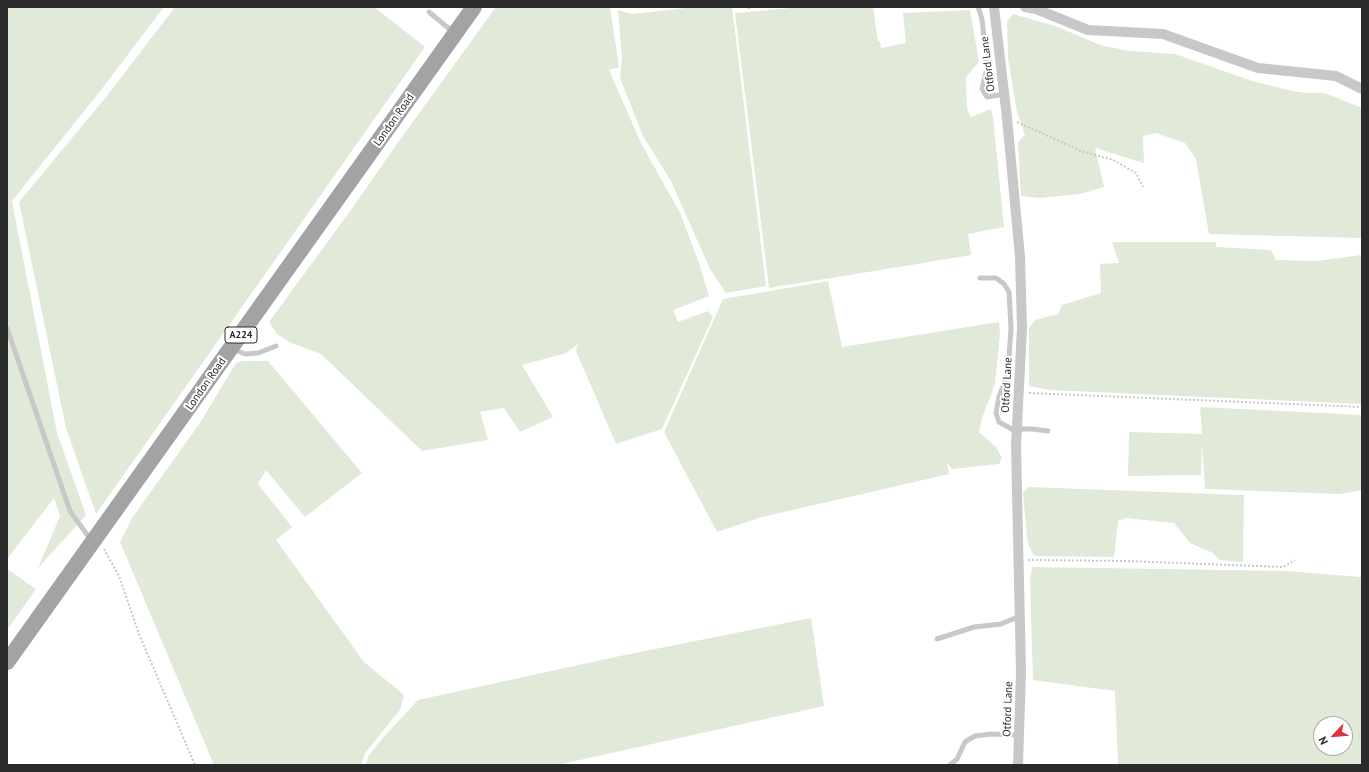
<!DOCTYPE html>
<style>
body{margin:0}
#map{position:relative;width:1369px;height:772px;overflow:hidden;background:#fff;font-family:"PT Sans",sans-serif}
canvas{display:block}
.frame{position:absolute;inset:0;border:8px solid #2b2b2b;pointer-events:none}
.north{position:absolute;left:1313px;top:716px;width:40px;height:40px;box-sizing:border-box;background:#fff;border:1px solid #aaa;border-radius:50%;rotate:244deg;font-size:11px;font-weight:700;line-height:16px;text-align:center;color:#2b2b2b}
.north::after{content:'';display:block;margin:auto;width:14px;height:18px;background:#df313c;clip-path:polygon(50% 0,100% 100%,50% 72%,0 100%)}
</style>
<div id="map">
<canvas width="1369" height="772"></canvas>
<div class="frame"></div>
<div class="north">N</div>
</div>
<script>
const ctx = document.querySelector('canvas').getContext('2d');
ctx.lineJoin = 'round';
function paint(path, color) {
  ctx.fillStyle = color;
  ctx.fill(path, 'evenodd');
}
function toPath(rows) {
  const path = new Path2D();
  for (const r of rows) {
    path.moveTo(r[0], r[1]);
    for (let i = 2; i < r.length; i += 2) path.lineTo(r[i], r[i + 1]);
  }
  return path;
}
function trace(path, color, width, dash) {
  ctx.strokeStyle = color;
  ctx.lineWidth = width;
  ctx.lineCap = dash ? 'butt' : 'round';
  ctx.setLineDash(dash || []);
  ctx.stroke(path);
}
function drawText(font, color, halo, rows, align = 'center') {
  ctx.font = font + ' "PT Sans",sans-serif';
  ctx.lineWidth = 4;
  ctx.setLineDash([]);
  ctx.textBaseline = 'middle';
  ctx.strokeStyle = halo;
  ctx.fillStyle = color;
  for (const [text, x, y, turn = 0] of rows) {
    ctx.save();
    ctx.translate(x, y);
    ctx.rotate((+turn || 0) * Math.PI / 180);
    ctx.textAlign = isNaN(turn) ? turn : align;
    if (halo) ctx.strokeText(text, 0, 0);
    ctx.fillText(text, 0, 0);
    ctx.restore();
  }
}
const green = toPath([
 [7,7,164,7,101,90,12,201,57,433,86,515,38,568,60,516,54,498,7,559],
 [175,7,374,7,425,47,96,514,66,428,19,202,110,92],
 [496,7,610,7,619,67,609,70,641,143,680,213,699,263,709,296,673,310,678,322,708,311,713,317,662,429,616,444,576,351,578,344,566,353,522,365,553,417,520,432,504,408,480,412,488,440,422,451,321,354,289,342,277,334,269,322,353,207,399,141],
 [695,7,732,7,766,286,726,293,710,269,671,181,643,136,620,78,622,58,618,10,632,14],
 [803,7,873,7,878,41,880,41,881,48,906,43,903,13,970,10,979,62,966,77,967,109,971,117,991,109,993,117,1004,227,968,234,971,255,905,266,769,288,735,13],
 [1013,14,1058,27,1100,45,1130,51,1175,54,1252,81,1292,91,1307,93,1325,93,1362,108,1362,238,1209,234,1196,159,1185,143,1156,133,1143,136,1144,163,1095,148,1104,187,1080,194,1040,198,1021,196,1018,142,1025,135,1017,112,1008,58,1007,22],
 [1112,242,1216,242,1216,247,1271,250,1276,260,1315,261,1362,255,1362,404,1050,390,1029,386,1029,328,1035,320,1058,314,1062,305,1101,293,1100,264,1119,263],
 [828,281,842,347,999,322,1000,333,995,384,982,418,979,432,996,447,1002,458,999,464,952,469,947,463,949,474,762,517,717,532,664,432,723,299],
 [242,361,268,361,362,473,305,517,266,470,258,484,292,527,276,540,364,662,404,695,400,710,365,753,361,765,214,765,120,542,132,518,200,423,236,363],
 [1200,407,1362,415,1362,490,1339,494,1205,489,1202,442,1201,475,1128,476,1129,432,1202,434],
 [1028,487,1244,495,1243,562,1219,560,1213,553,1190,543,1174,523,1126,518,1118,521,1114,557,1034,556,1029,546,1027,538,1023,493],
 [1032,567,1287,571,1360,577,1362,576,1362,765,1118,765,1115,691,1033,680,1030,581],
 [1321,724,1345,724,1345,748,1321,748],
 [7,569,36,589,7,630],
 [811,618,824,706,557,765,366,765,368,757,380,741,418,700,620,656]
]);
const path = toPath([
 [748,8,752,7],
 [1017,122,1081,151,1113,160,1136,173,1143,187],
 [1029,393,1362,407],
 [104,549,119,576,139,634,195,765],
 [1028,560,1126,561,1283,567,1295,560]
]);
const service = toPath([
 [978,7,982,19,987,68,982,89,987,97,1004,94],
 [429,12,453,32],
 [980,278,996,278,1004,284,1009,292,1011,328,1008,372,999,397,996,413,999,422,1017,432,1022,429,1032,429,1048,431],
 [7,328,70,511,91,540],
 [233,349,245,354,258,353,276,346],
 [937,639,974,627,1001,624,1020,616],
 [950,765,957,759,965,742,975,736,991,734,1019,735]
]);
const minor = toPath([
 [994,7,1007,118,1020,257,1022,328,1016,445,1021,672,1018,765],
 [1025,7,1036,9,1088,30,1163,34,1258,68,1336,76,1362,89]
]);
const primary = toPath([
 [7,662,474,7]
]);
const shields = [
 [241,335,32]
];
const shieldNames = [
 ["A224",241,335]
];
const streetNames = [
 ["Otford Lane",988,64,-97],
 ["London Road",394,120,-55],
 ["London Road",206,384,-55],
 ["Otford Lane",1007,385,-87],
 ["Otford Lane",1008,709,-88]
];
paint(green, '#e1e9d9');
trace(path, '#c8c8c8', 2, [2, 2]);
trace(service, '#c8c8c8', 5);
trace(minor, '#c8c8c8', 10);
trace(primary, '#a3a3a3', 16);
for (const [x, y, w] of shields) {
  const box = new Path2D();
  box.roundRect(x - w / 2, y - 8, w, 16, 3);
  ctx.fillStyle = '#fff';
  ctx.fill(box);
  trace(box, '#2b2b2b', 1);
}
drawText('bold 10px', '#2b2b2b', null, shieldNames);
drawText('11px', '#2b2b2b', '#fff', streetNames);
</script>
